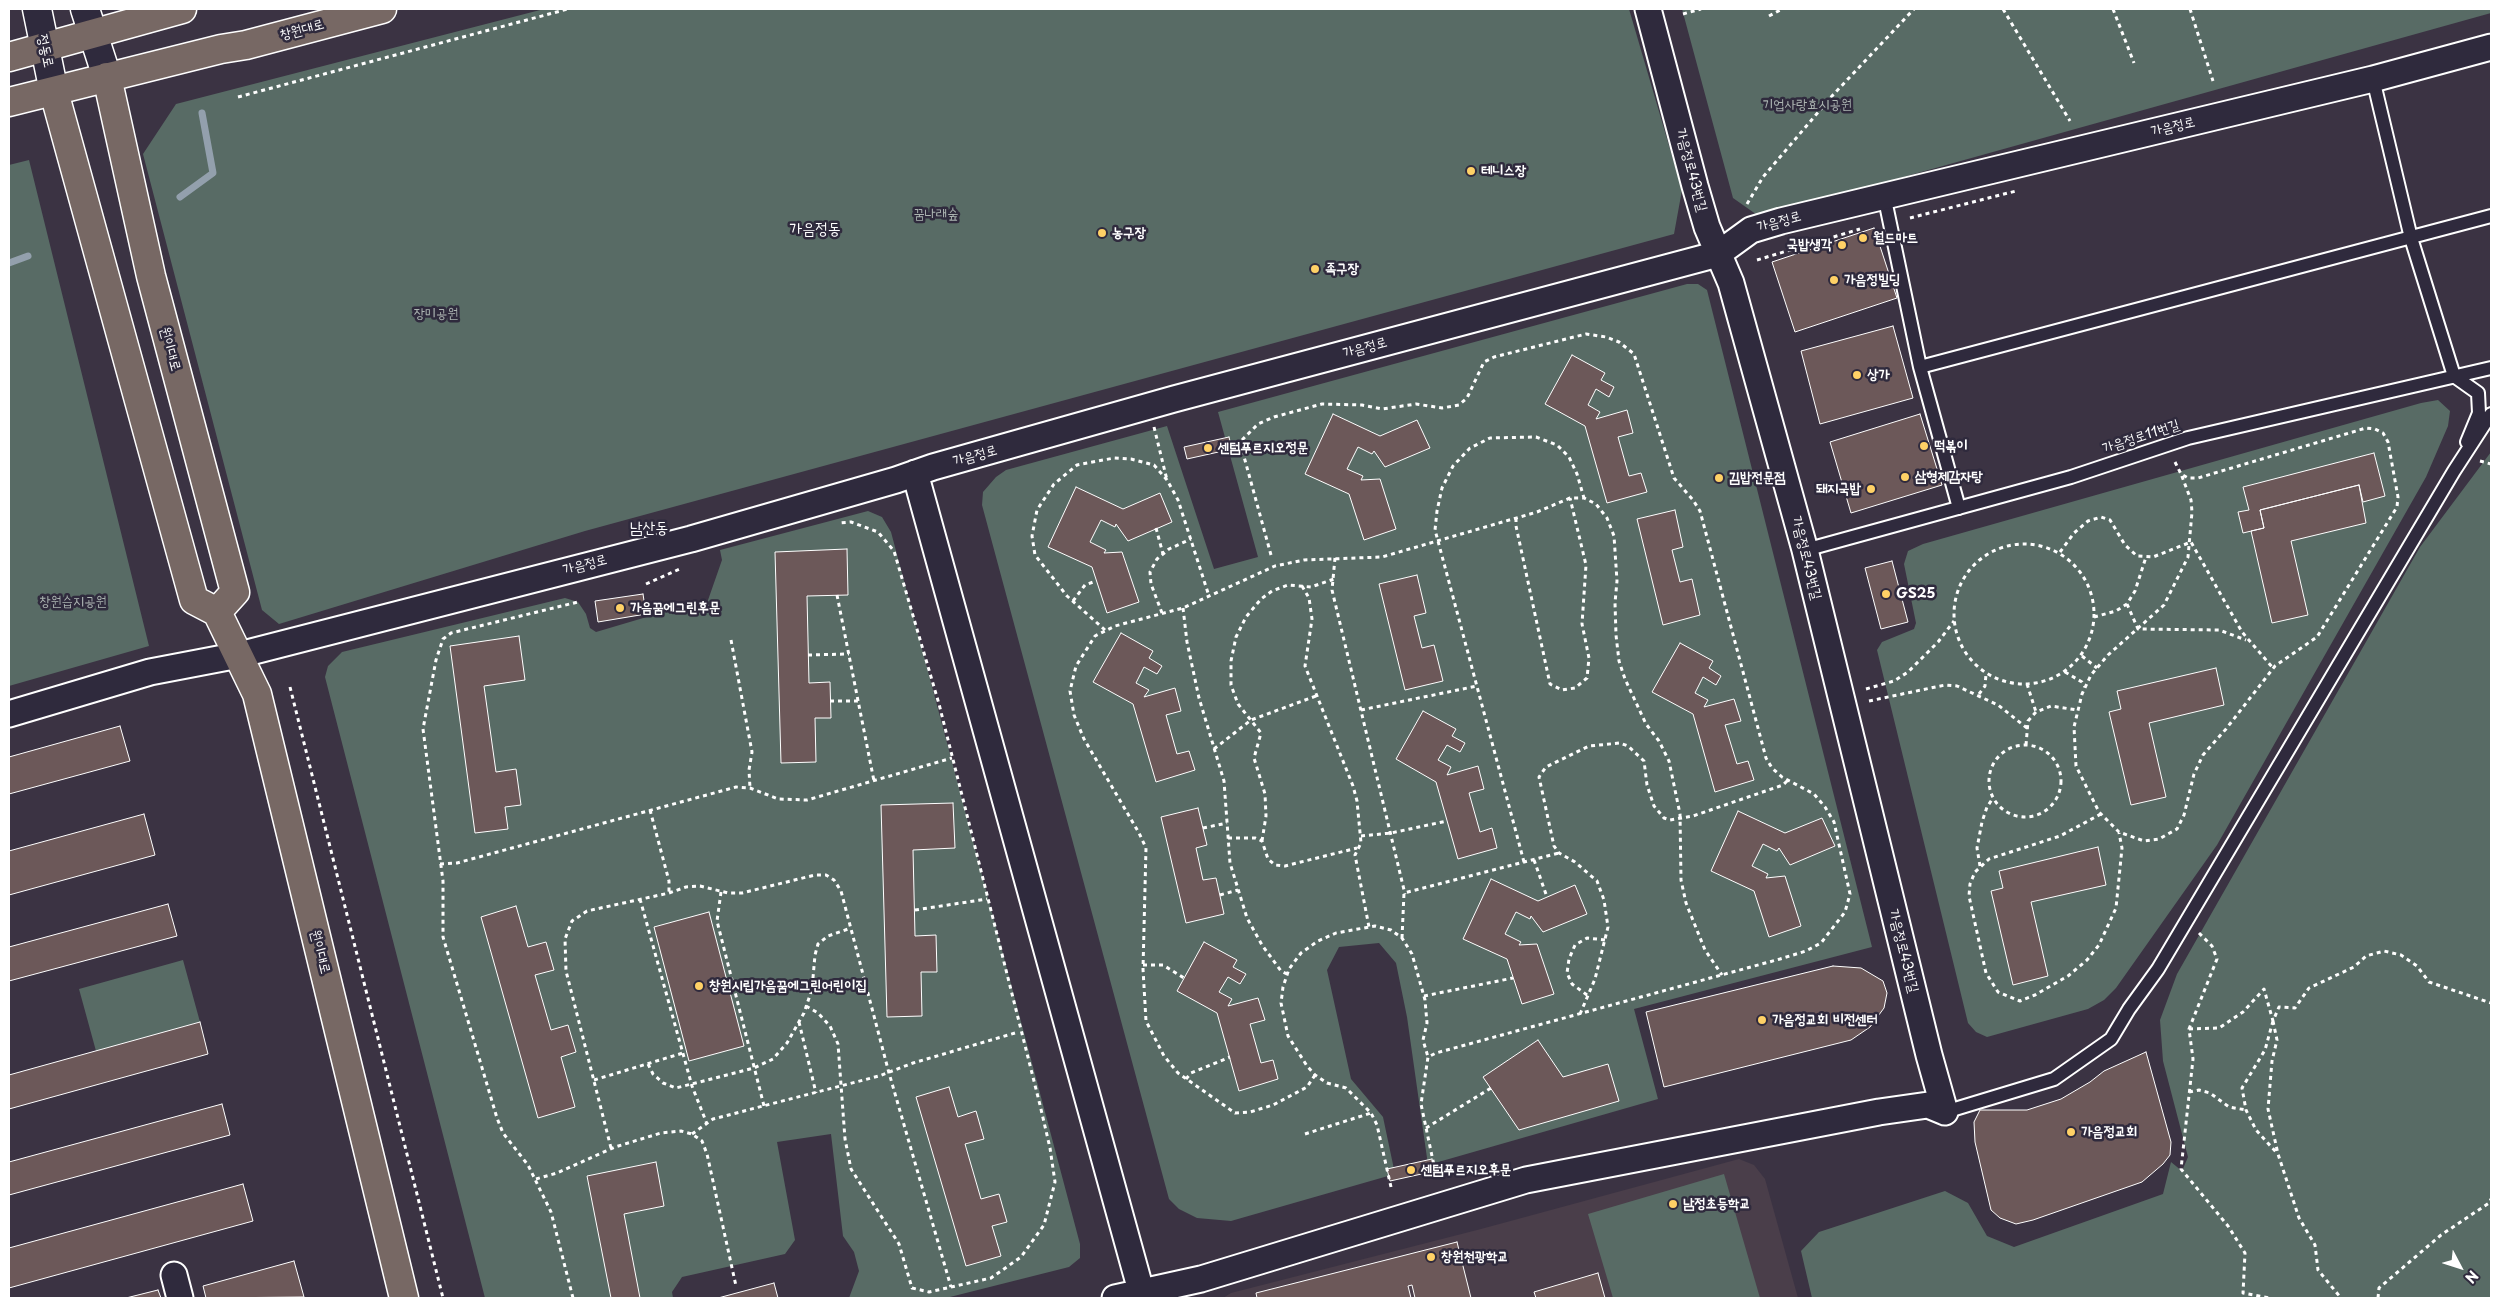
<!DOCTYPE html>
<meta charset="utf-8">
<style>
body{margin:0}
#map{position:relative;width:2500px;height:1307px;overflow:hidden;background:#3b3343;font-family:"Playpen Sans",sans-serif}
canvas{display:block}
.frame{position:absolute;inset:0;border:10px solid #fff;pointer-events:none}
.north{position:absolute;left:2435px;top:1242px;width:50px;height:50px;-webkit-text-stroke:4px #2f2a3d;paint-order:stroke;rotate:130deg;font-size:14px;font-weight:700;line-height:20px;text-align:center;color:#fff}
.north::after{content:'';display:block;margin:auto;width:18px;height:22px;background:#fff;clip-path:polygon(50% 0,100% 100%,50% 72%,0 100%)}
</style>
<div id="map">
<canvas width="2500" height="1307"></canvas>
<div class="frame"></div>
<div class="north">N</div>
</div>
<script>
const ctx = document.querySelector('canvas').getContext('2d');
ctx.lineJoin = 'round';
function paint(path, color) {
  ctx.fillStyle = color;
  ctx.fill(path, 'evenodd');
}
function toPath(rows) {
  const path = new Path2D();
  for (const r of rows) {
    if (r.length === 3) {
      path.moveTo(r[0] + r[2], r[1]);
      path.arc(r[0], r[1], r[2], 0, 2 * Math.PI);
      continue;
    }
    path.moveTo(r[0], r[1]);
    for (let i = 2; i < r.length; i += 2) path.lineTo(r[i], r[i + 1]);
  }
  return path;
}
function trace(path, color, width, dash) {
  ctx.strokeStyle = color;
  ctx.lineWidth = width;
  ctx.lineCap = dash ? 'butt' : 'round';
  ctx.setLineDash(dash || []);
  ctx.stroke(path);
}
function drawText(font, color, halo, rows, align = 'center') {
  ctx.font = font + ' "Playpen Sans","Poor Story",sans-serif';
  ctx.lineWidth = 5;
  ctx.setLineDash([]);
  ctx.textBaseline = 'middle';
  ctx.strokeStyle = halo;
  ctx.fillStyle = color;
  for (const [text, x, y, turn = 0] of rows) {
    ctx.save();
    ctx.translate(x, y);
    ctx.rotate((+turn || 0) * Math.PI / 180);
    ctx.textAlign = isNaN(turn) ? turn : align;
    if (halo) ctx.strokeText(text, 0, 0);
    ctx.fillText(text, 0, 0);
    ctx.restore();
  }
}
const built = toPath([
 [1739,1159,1754,1165,1765,1179,1798,1298,1223,1298,1231,1293,1481,1229]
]);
const green = toPath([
 [544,9,1629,9,1682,190,1674,234,585,531,279,624,262,610,143,154,176,104],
 [1682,9,2491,9,2491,13,1760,217,1733,198],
 [29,160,149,646,9,686,9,165],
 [1687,284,1698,284,1707,290,1872,947,1634,1009,1658,1099,1428,1165,1407,1017,1396,963,1379,943,1339,947,1327,970,1351,1079,1383,1117,1395,1174,1231,1221,1197,1218,1179,1209,1169,1199,982,505,983,492,996,477,1006,470,1167,426,1214,569,1258,557,1218,412],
 [2438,400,2450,411,2448,426,2426,477,2217,845,2116,988,2104,1000,2088,1009,1987,1037,1976,1032,1968,1023,1877,650,1882,642,1914,629,1916,623,1904,564,1908,551,1923,544,2421,403],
 [2491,452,2491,1298,1812,1298,1801,1251,1819,1232,1945,1191,1968,1203,1987,1236,2014,1247,2163,1194,2171,1162,2182,1171,2188,1157,2163,1061,2160,1020,2177,974,2420,547],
 [868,511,882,517,891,532,1080,1244,1080,1258,1069,1267,946,1298,849,1298,859,1271,854,1252,843,1236,831,1134,777,1142,795,1240,785,1254,682,1277,672,1292,673,1298,485,1298,325,677,328,666,342,652,565,598,578,602,586,614,590,628,596,632,677,608,707,603,722,560,720,550],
 [183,960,200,1022,96,1051,79,989],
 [1724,1174,1760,1298,1613,1298,1588,1214]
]);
const stream = toPath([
 [180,197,213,173,202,113],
 [9,263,28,256]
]);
const building = toPath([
 [1874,228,1897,298,1795,332,1772,262,1874,228],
 [1893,326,1913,398,1820,424,1801,351,1893,326],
 [1572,355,1605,373,1601,380,1614,387,1609,397,1596,389,1588,405,1600,412,1596,419,1627,410,1633,433,1618,437,1629,476,1641,473,1647,492,1607,503,1585,426,1545,404,1572,355],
 [1333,414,1380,436,1417,420,1430,448,1385,467,1374,451,1372,454,1358,447,1347,469,1363,476,1361,480,1380,479,1396,529,1364,540,1349,494,1305,474,1333,414],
 [1920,414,1942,485,1851,513,1830,442,1920,414],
 [1229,437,1232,449,1187,459,1184,447,1229,437],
 [2374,453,2385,496,2363,502,2359,485,2260,510,2264,528,2243,533,2238,512,2249,510,2243,487,2374,453],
 [2359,485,2366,523,2291,541,2308,615,2272,623,2251,531,2264,528,2260,510,2359,485],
 [1076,487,1123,509,1160,493,1172,522,1128,541,1116,524,1115,527,1101,520,1090,542,1106,550,1104,553,1122,552,1139,602,1107,613,1092,567,1048,547,1076,487],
 [1675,510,1683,547,1672,550,1680,582,1692,579,1700,615,1663,625,1637,519,1675,510],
 [847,549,848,595,807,596,809,683,830,682,831,718,815,718,816,762,781,763,775,552,847,549],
 [1892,561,1908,622,1881,629,1865,568,1892,561],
 [1417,575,1426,613,1414,616,1422,648,1434,645,1443,681,1405,690,1379,584,1417,575],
 [643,594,646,614,598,622,595,601,643,594],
 [1121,633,1153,651,1149,658,1162,666,1157,674,1144,667,1136,683,1149,690,1144,697,1175,688,1181,711,1166,715,1177,754,1189,751,1195,770,1156,782,1133,704,1093,682,1121,633],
 [519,636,525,680,484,686,496,772,516,769,521,805,505,807,508,829,475,833,450,646,519,636],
 [1680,643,1713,661,1709,668,1721,676,1716,685,1703,677,1695,693,1708,700,1704,707,1734,699,1741,721,1725,725,1737,764,1748,761,1754,780,1715,792,1693,714,1652,692,1680,643],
 [2216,668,2224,705,2149,723,2166,797,2131,805,2109,712,2121,709,2117,691,2216,668],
 [1423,711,1456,729,1452,736,1465,743,1460,752,1447,745,1438,760,1451,767,1447,775,1478,766,1484,789,1469,793,1480,832,1492,828,1497,848,1458,859,1436,782,1396,759,1423,711],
 [120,726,130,761,9,794,9,757,120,726],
 [953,803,955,848,913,850,915,936,936,935,937,972,921,972,922,1016,887,1017,881,805,953,803],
 [1198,808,1207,845,1196,848,1203,880,1216,878,1224,914,1186,923,1161,817,1198,808],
 [1738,811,1785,833,1822,818,1835,846,1790,865,1779,848,1777,851,1763,844,1752,866,1768,874,1766,878,1785,876,1801,926,1769,937,1754,891,1711,871,1738,811],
 [144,814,155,855,9,895,9,851,144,814],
 [2098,847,2106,885,2031,902,2048,976,2013,985,1991,891,2003,888,1999,871,2098,847],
 [1491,879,1538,901,1575,885,1587,914,1543,932,1531,916,1530,919,1516,912,1505,934,1521,942,1519,945,1537,944,1554,994,1522,1004,1507,959,1463,939,1491,879],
 [168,904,177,936,9,981,9,947,168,904],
 [516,906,528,947,546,942,554,970,535,975,551,1030,568,1025,576,1052,561,1057,575,1107,538,1118,481,917,516,906],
 [709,912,744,1046,689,1061,654,927,709,912],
 [1204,942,1237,960,1233,967,1246,974,1240,984,1228,977,1219,992,1232,999,1228,1006,1258,998,1265,1020,1250,1024,1261,1063,1273,1060,1278,1079,1239,1091,1217,1013,1177,991,1204,942],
 [1833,966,1861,968,1883,981,1887,993,1884,1008,1870,1027,1851,1040,1664,1087,1646,1012,1833,966],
 [200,1022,208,1054,9,1109,9,1075,200,1022],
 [1538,1040,1563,1077,1608,1064,1619,1101,1519,1130,1483,1077,1538,1040],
 [2146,1052,2171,1142,2170,1155,2163,1164,2142,1182,2033,1220,2016,1224,2000,1218,1991,1210,1975,1142,1974,1122,1980,1110,2027,1110,2061,1099,2090,1082,2104,1071,2146,1052],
 [949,1087,958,1117,976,1111,984,1139,965,1144,981,1199,999,1194,1007,1222,992,1226,1001,1256,966,1266,916,1097,949,1087],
 [222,1104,230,1135,9,1195,9,1162,222,1104],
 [1432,1159,1435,1171,1390,1181,1387,1169,1432,1159],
 [656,1162,664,1206,624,1214,640,1298,611,1298,587,1176,656,1162],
 [243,1184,253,1221,9,1288,9,1248,243,1184],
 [1457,1242,1471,1298,1415,1298,1412,1285,1408,1286,1411,1298,1257,1298,1256,1293,1457,1242],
 [294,1261,304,1297,206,1298,203,1286,294,1261],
 [1598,1273,1605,1298,1536,1298,1534,1292,1598,1273],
 [774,1283,778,1298,718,1298,774,1283],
 [158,1290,161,1298,126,1298,158,1290]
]);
const path = toPath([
 [2003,9,2070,121],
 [2113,9,2134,63],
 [2190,9,2213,81],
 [1683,14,1701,9],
 [1769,16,1782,9],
 [238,97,568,9],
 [1747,204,1763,177,1832,96,1914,9],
 [1910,218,2016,191],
 [1757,260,1860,229],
 [1154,427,1167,480],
 [2480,461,2491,464],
 [2175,462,2181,474,2188,478,2198,478,2366,428,2375,429,2383,433,2388,442,2398,497,2397,507,2317,637,2275,666,2226,729,2203,755,2194,774,2184,815,2177,829,2159,839,2144,841,2119,832,2099,812,2076,766,2074,727,2082,694,2091,675,2108,655,2164,605,2188,557,2192,512,2191,500,2181,474],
 [1516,518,1516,526,1550,684,1562,690,1575,688,1587,678,1589,658,1582,624,1586,565,1570,498],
 [1156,528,1163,554],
 [2024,614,70],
 [2060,552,2074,533,2088,521,2101,517,2110,520,2125,545,2137,556,2153,557,2191,542,2242,632,2273,668],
 [1271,555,1240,442,1258,424,1274,417,1322,404,1362,405,1382,409,1416,404,1442,408,1459,405,1467,398,1484,362,1494,357,1586,334,1606,337,1619,342,1634,354,1674,478,1693,500,1700,511,1766,758,1772,768,1782,777,1814,794,1825,807,1834,822,1850,894,1845,912,1821,943,1806,951,1780,959,1436,1053,1428,1057,1421,1104,1436,1175],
 [1335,558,1332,590,1405,894],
 [646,584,682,568],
 [1302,586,1309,598,1312,619,1305,666,1353,786,1357,801,1361,843,1355,855,1369,927],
 [837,595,874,781],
 [1073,601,1085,585,1096,581],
 [2127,604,2138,629,2219,630,2246,640],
 [1183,608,1187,642,1199,698,1224,781,1230,863,1247,918,1262,945,1281,971,1287,974],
 [1162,613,1151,584,1150,572,1157,559,1169,549,1191,539],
 [2094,617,2116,611,2127,604,2135,591,2146,557],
 [1105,630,1067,596,1035,555,1032,536,1037,510,1054,484,1077,465,1114,458,1131,459,1154,465,1167,480,1178,500,1209,596],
 [731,640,752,752,749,770,750,788],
 [808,655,849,654],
 [2082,656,2097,668],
 [2065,672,2082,682,2085,687],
 [2027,684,2036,712],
 [290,687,443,1298],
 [1866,689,1894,681,1908,672,1938,642,1954,621],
 [1979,694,1985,686,1986,674],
 [830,701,858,701],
 [1869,701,1945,685,1957,686,1998,705,2027,728],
 [1361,710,1477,686],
 [2025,781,36],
 [2026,745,2028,721,2036,712,2051,706,2077,710],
 [1214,749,1251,720,1316,696],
 [650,810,669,881,669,893],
 [2101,814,2060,836,1989,859,1975,872,1970,884,1969,896,1986,973,1998,992,2020,1001,2035,995,2068,976,2087,960,2099,945,2116,908,2122,848,2119,833],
 [1203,828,1227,823],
 [1361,836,1391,833,1447,821],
 [1228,838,1255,838,1262,841,1268,859,1275,865,1285,866,1357,848],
 [1262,841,1266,816,1265,794,1254,758,1261,733,1238,704,1231,685,1231,661,1236,637,1246,617,1261,599,1272,591,1288,585,1311,587,1334,579],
 [1534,860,1547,897],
 [1524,862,1438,541,1435,530,1437,511,1442,488,1453,466,1470,448,1490,438,1536,437,1557,445,1569,457,1577,474,1584,498],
 [440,864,457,863,736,787,750,788,778,799,807,800,952,758],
 [1980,866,1977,848,1982,822,1987,807,1993,798],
 [721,892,717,921,764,1106],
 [1220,895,1238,890],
 [640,899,692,1086,707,1124],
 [915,910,987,899],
 [2199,933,2212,946,2217,959,2189,1029,2193,1059,2181,1169,2228,1226,2245,1253,2243,1293,2270,1298],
 [1402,938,1404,893,1559,853],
 [1143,965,1163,965,1184,978],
 [1587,995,1572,984,1567,973,1569,959,1575,945,1587,938,1606,940],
 [1424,996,1513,978],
 [806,1006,818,1013,830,1026,838,1044,845,1139,851,1169,899,1244,912,1288,929,1292,991,1278,1021,1257,1044,1225,1055,1182,1050,1148,1040,1105,939,704,894,551,878,532,851,522,839,523],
 [1580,1014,1595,979,1608,927,1604,900,1597,881,1575,862,1559,853,1554,846,1539,777,1546,767,1589,746,1620,743,1628,746,1644,761,1647,785,1654,806,1664,818,1670,820,1693,816,1783,785,1788,780],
 [2273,1021,2277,1040,2272,1061,2268,1109,2278,1154,2299,1218,2315,1245,2318,1270,2341,1298],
 [2273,1021,2265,1050,2242,1088,2246,1110,2256,1130,2276,1152],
 [799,1022,816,1093],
 [2189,1029,2219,1028,2243,1012,2264,989,2273,1021,2279,1007,2295,1008,2309,988,2354,967,2366,956,2384,951,2401,955,2417,966,2429,982,2491,1003],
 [648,1064,653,1074,663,1083,676,1088,754,1068,773,1059,787,1043,804,1013,812,989,815,955,818,944,828,936,851,928],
 [1315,1075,1307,1087,1273,1105,1250,1112,1235,1113,1178,1073,1164,1056,1146,1021,1143,969,1146,848,1139,833,1084,739,1074,715,1070,691,1076,666,1095,636,1115,626,1183,608,1275,566,1304,560,1382,557,1537,512,1570,498,1584,498,1596,504,1607,518,1614,536,1617,581,1615,603,1616,635,1619,661,1625,679,1646,724,1659,741,1669,761,1680,814,1681,880,1686,903,1705,950,1722,975],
 [1186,1079,1191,1073,1230,1057],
 [594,1080,683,1053],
 [2189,1092,2199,1090,2210,1093,2229,1107,2246,1110],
 [1426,1128,1491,1088],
 [692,1134,713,1119,879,1076,913,1063,1015,1033],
 [1305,1134,1371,1113],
 [611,1148,566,971,565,939,572,921,587,911,669,893,686,887,700,886,728,893,742,893,815,875,826,875,834,880,841,891,889,1073,951,1287],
 [536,1179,557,1173,615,1147,661,1133,681,1131,692,1134,702,1141,707,1154,736,1286],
 [1391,1187,1377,1125,1371,1113,1346,1088,1327,1083,1315,1075,1307,1066,1288,1036,1281,1003,1283,987,1289,969,1301,953,1318,941,1336,933,1375,926,1391,930,1402,938,1412,954,1425,1000,1427,1023,1423,1040,1428,1057],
 [573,1298,551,1212,528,1165,503,1133,497,1118,443,937,443,881,423,729,436,660,443,639,451,633,578,602],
 [2378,1298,2379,1288,2441,1235,2489,1203,2491,1199]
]);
const service = toPath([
 [2373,79,2411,238,2454,376,2478,393,2479,413,2467,442],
 [1884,195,1920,367,1959,508],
 [1920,367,2491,216],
 [1805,550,2071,477,2188,438,2491,368],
 [1945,1112,2054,1079,2111,1039,2129,1009,2158,969,2454,471,2491,414]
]);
const minor = toPath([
 [1648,9,1695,186,1707,227,1731,283,1805,550,1929,1055,1945,1112],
 [915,473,1143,1298],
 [9,714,150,672,239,655,691,539,896,480,933,467,1174,399,1718,254,1751,230,1781,221,2373,79,2491,47],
 [174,1275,180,1298],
 [1115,1298,1201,1279,1526,1180,1879,1112,1928,1105,1945,1112]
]);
const secondary = toPath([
 [37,9,54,92],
 [85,9,107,77]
]);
const primary = toPath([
 [9,57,182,9],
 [107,77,151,276,235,592,217,612],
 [54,92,194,600,217,612,257,694,404,1298],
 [9,102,221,49,246,45,382,9]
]);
const markers = [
 [1471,171,5,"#ffd166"],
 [1102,233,5,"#ffd166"],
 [1863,238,5,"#ffd166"],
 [1842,245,5,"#ffd166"],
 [1315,269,5,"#ffd166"],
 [1834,280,5,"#ffd166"],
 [1857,375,5,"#ffd166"],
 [1924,446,5,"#ffd166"],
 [1208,448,5,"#ffd166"],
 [1905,477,5,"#ffd166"],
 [1719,478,5,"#ffd166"],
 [1871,489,5,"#ffd166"],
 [1886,594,5,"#ffd166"],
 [620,608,5,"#ffd166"],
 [699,986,5,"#ffd166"],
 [1762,1020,5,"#ffd166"],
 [2071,1132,5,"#ffd166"],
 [1411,1170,5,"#ffd166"],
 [1673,1204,5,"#ffd166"],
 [1431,1257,5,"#ffd166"]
];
const streetNames = [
 ["창원대로",302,30,-15],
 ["정동로",45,51,78],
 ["가음정로",2173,127,-13],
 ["가음정로43번길",1691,170,75],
 ["가음정로",1779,222,-15],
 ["가음정로",1365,348,-15],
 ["원이대로",170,349,75],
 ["가음정로11번길",2141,437,-18],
 ["가음정로",975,456,-15],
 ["가음정로43번길",1806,558,76],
 ["가음정로",585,565,-14],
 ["가음정로43번길",1903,951,76],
 ["원이대로",320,952,76]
];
const parkNames = [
 ["기업사랑효시공원",1807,105],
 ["꿈나래숲",936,214],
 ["장미공원",436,314],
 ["창원습지공원",73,602]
];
const poiNames = [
 ["테니스장",1481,171],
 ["농구장",1112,233],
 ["월드마트",1873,238],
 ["국밥생각",1832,245,"right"],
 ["족구장",1325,269],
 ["가음정빌딩",1844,280],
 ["상가",1867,375],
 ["떡볶이",1934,446],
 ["센텀푸르지오정문",1218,448],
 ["삼형제감자탕",1915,477],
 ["김밥전문점",1729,478],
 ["돼지국밥",1861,489,"right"],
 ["GS25",1896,594],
 ["가음꿈에그린후문",630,608],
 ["창원시립가음꿈에그린어린이집",709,986],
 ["가음정교회 비전센터",1772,1020],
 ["가음정교회",2081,1132],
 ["센텀푸르지오후문",1421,1170],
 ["남정초등학교",1683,1204],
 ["창원천광학교",1441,1257]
];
const quarterNames = [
 ["가음정동",815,230],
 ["남산동",649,529]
];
paint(built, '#4a3e4a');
paint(green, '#586b65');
trace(stream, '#93a0ad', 7);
paint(building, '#6c5859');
trace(building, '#fff', 1);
trace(service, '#fff', 16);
trace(minor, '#fff', 29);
trace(secondary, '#fff', 31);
trace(primary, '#fff', 31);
trace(path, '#fff', 3, [4, 4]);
trace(service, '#2f2a3d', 12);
trace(minor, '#2f2a3d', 25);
trace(secondary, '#2f2a3d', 28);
trace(primary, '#776864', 28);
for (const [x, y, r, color] of markers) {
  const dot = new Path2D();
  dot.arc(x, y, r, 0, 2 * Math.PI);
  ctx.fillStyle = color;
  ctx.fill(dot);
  trace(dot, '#2f2a3d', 2);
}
drawText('14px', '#fff', '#2f2a3d', streetNames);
drawText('14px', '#acb5b2', '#2f2a3d', parkNames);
drawText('bold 14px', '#fff', '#2f2a3d', poiNames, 'left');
drawText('16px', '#fff', '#2f2a3d', quarterNames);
</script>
